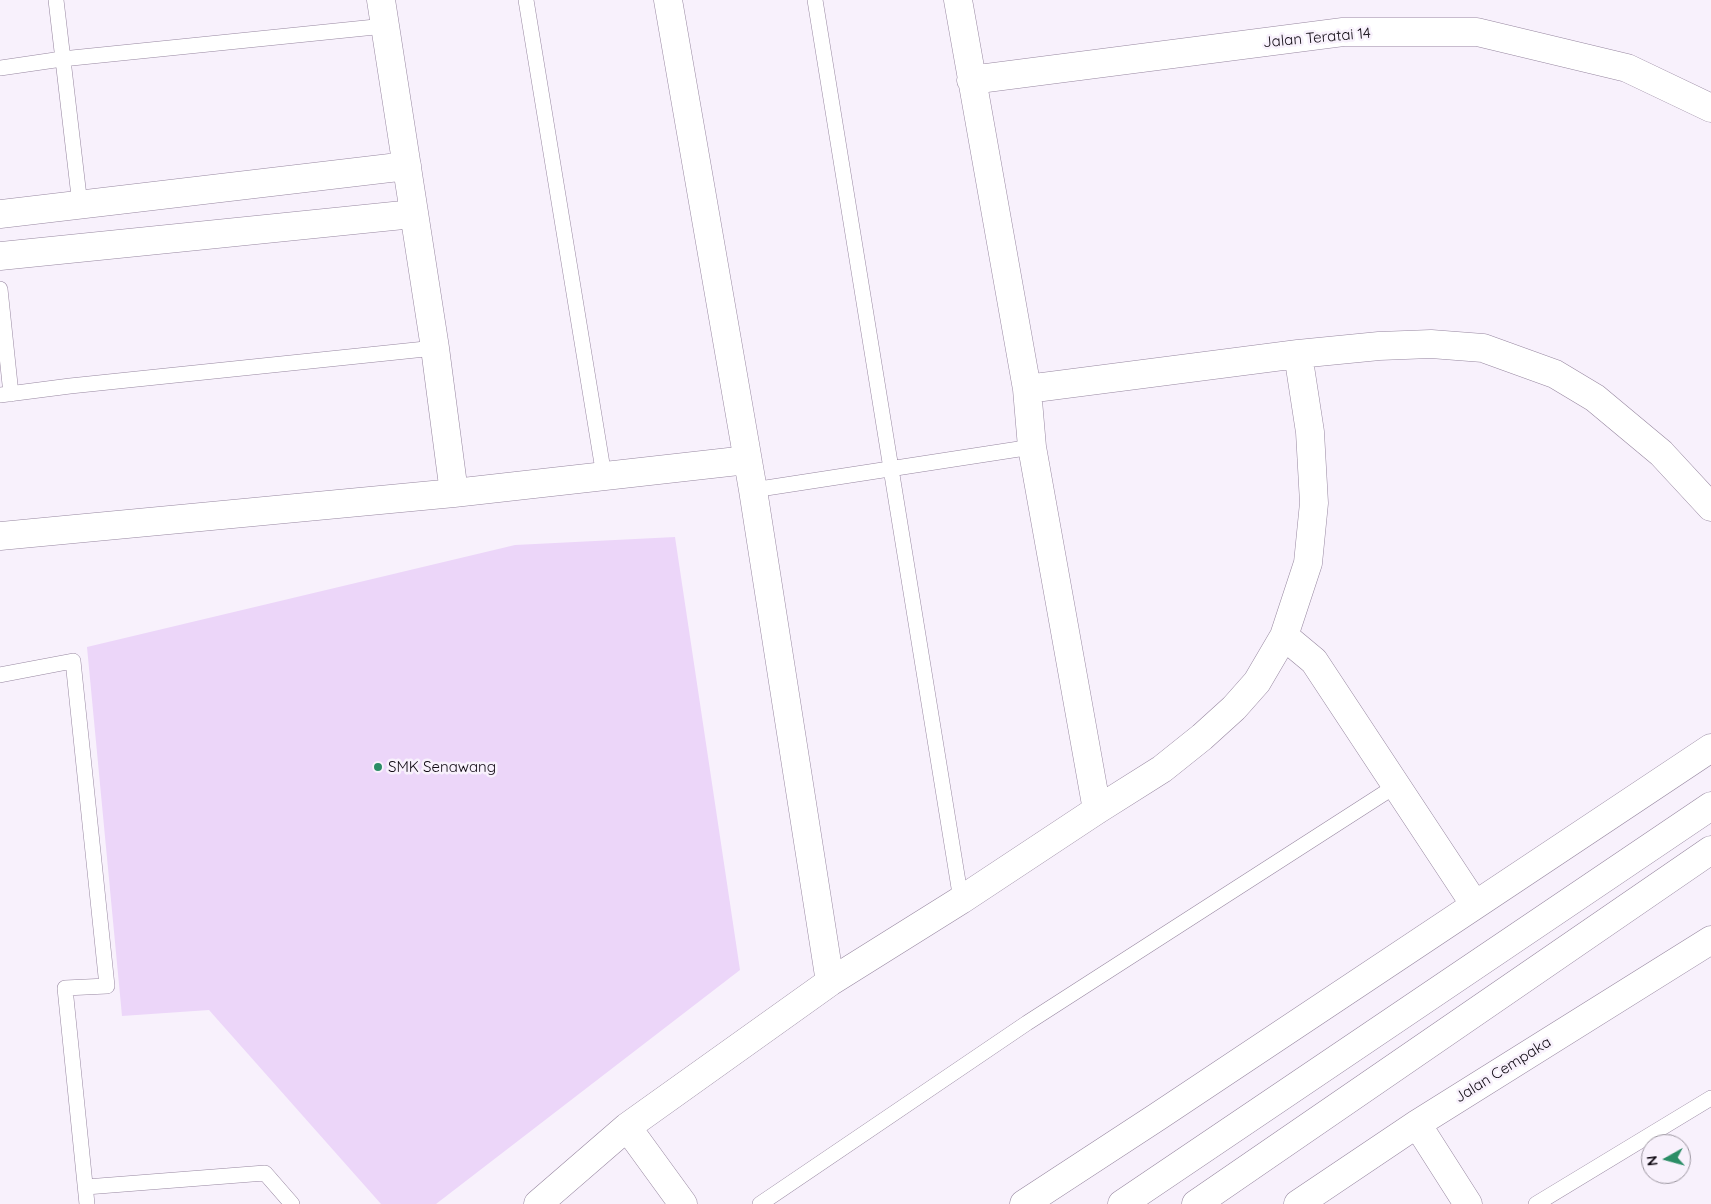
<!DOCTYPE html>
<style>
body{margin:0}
#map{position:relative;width:1711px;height:1204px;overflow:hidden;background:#f8f1fc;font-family:Quicksand,sans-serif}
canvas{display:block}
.north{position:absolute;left:1641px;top:1134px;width:50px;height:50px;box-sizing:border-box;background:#f8f1fc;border:1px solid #9b959f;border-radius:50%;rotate:263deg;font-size:14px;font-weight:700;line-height:20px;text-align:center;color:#100a13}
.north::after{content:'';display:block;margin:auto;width:18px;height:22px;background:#2b8d66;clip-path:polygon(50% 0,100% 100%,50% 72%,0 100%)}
</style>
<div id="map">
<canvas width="1711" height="1204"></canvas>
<div class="north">N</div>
</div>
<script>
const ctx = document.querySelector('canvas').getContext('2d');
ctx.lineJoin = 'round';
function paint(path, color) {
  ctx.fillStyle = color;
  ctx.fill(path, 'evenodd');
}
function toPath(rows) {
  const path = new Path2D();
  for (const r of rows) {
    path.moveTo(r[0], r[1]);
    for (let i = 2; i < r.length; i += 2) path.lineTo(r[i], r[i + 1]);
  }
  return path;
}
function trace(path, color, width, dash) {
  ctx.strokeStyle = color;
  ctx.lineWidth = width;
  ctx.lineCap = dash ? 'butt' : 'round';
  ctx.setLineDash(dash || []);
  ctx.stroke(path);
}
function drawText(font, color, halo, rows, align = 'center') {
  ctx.font = font + ' Quicksand,sans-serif';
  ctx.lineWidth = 5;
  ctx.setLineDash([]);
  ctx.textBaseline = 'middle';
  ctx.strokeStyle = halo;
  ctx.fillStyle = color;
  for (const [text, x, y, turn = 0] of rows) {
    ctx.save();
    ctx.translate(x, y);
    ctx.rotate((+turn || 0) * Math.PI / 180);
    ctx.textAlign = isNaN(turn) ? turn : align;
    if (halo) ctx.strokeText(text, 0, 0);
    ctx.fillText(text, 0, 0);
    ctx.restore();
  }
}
const green = toPath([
 [675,537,740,970,436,1204,381,1204,209,1010,122,1016,87,647,515,545]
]);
const service = toPath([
 [56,0,80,205],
 [526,0,604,476],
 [815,0,961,900],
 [0,68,62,59,385,26],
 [0,289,11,394],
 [0,395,70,386,435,348],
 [753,490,1032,447],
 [0,675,73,661,107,986,65,988,87,1204],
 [86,1187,265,1173,292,1204],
 [760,1204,1027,1023,1397,785],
 [1536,1204,1711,1098]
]);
const minor = toPath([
 [381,0,435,348,454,493],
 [668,0,753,490,830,982],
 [958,0,1027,389,1032,447,1097,810],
 [971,80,1343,32,1477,32,1627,68,1711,108],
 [0,214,407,166],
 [0,256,413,214],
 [1027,389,1298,354,1379,346,1431,344,1483,348,1555,374,1595,398,1661,453,1711,507],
 [0,536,454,493,747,460],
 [1284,636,1314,661,1475,905],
 [1417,1124,1468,1204],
 [538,1204,627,1127],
 [683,1204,627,1127,830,982,961,900,1097,810,1162,769,1202,737,1234,708,1257,682,1284,636,1308,563,1314,503,1310,432,1298,354],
 [1024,1204,1157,1117,1711,748],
 [1298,1204,1417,1124,1711,940]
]);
const tertiary = toPath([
 [1122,1204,1711,806],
 [1196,1204,1711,850]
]);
const markers = [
 [378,767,5,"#2b8d66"]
];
const streetNames = [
 ["Jalan Teratai 14",1317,38,-5],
 ["Jalan Cempaka",1503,1070,-32]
];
const poiNames = [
 ["SMK Senawang",388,767]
];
paint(green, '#ecd6f9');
trace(service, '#9787a0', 16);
trace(minor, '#9787a0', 29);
trace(tertiary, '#9787a0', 29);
trace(service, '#fff', 15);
trace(minor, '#fff', 28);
trace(tertiary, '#fff', 28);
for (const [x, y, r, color] of markers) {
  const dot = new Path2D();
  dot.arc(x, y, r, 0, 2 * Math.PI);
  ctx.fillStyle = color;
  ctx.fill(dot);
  trace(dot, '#f8f1fc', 2);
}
drawText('15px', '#100a13', '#f8f1fc', streetNames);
drawText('15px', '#100a13', '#f8f1fc', poiNames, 'left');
</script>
